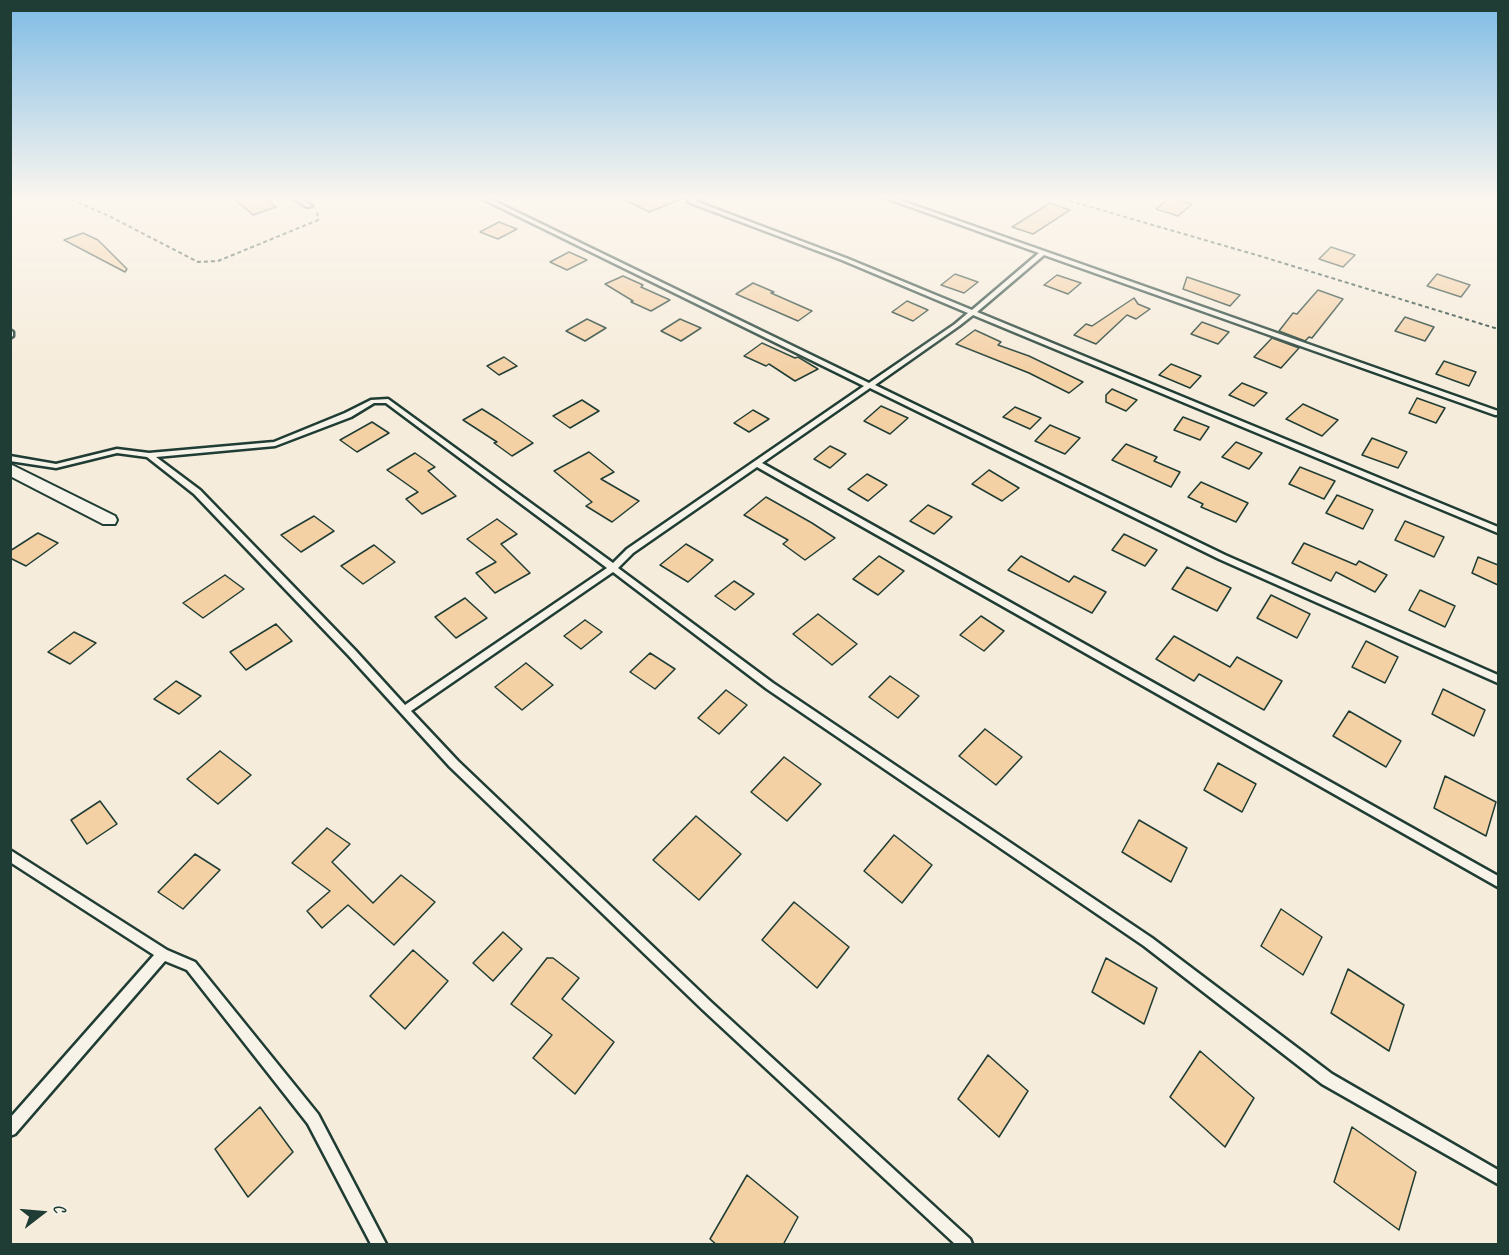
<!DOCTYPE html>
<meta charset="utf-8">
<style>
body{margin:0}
#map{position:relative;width:1509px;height:1255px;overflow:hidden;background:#f6ecdb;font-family:Caveat,sans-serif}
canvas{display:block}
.frame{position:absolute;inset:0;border:12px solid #1f3d34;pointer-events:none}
.north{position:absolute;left:12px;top:1183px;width:60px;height:60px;-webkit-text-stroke:4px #f7f3e8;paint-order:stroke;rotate:74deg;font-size:16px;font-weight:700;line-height:24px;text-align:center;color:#1f3d34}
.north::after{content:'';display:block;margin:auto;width:21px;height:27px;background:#1f3d34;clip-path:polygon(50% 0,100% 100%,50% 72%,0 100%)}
</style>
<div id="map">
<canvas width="1509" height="1255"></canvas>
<div class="frame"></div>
<div class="north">С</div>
</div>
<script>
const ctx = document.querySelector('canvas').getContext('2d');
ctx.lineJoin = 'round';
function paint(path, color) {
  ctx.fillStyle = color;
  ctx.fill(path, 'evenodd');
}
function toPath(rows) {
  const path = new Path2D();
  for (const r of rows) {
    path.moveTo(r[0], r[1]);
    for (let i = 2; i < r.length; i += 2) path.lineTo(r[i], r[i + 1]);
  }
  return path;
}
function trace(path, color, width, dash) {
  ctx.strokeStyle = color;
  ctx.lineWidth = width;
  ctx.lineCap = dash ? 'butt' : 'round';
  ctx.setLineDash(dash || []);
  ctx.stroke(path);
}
const building = toPath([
 [232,197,264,197,276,207,253,215,232,197],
 [619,197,684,197,684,198,649,212,619,197],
 [1170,197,1192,204,1178,216,1156,209,1170,197],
 [1050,203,1070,210,1033,234,1012,227,1050,203],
 [499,222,517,229,498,239,480,232,499,222],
 [83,233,98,240,127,269,125,272,64,240,83,233],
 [1331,247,1355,255,1343,267,1319,259,1331,247],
 [569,252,587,260,567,270,550,262,569,252],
 [955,274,978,282,964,293,941,285,955,274],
 [1437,274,1470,285,1461,297,1427,286,1437,274],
 [1057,275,1081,283,1068,294,1044,285,1057,275],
 [623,276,643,285,641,287,670,300,651,311,631,302,633,301,605,284,623,276],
 [1187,277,1240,295,1230,306,1183,289,1187,277],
 [753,283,774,292,771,293,812,311,798,321,736,294,753,283],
 [1318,290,1343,299,1312,338,1309,337,1305,341,1279,331,1293,313,1297,314,1318,290],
 [1134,298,1138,304,1150,309,1136,319,1127,315,1096,344,1074,335,1086,324,1092,326,1134,298],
 [907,301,928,310,913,321,892,312,907,301],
 [1405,317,1434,327,1425,341,1395,331,1405,317],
 [587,319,606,328,585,341,566,331,587,319],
 [680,319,701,328,681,341,661,331,680,319],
 [1202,322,1229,332,1218,344,1191,334,1202,322],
 [975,330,1001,342,998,345,1029,356,1083,382,1069,393,1029,373,956,344,975,330],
 [1272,338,1299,348,1281,368,1254,357,1272,338],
 [762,343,795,358,798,357,818,369,795,381,769,364,766,366,744,356,762,343],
 [504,357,517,366,499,375,487,366,504,357],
 [1444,361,1476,372,1469,386,1436,374,1444,361],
 [1171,364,1201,376,1190,388,1159,375,1171,364],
 [1242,383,1267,393,1254,406,1229,395,1242,383],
 [1112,389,1137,400,1126,411,1106,402,1106,395,1112,389],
 [1417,398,1445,408,1436,423,1409,413,1417,398],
 [582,400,599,411,570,428,553,416,582,400],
 [1303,404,1338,420,1322,436,1286,419,1303,404],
 [881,406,908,418,890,434,864,421,881,406],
 [1015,407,1041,418,1030,429,1003,417,1015,407],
 [482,409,498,419,533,443,512,456,494,443,497,442,463,420,482,409],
 [753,410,769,419,749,432,734,423,753,410],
 [1183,417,1209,427,1200,440,1174,430,1183,417],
 [372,422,389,433,357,452,340,440,372,422],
 [1050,425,1080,438,1065,454,1035,441,1050,425],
 [1372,438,1407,452,1398,468,1362,455,1372,438],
 [1236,442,1262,453,1249,469,1222,457,1236,442],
 [1126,444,1157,457,1154,461,1180,472,1171,487,1112,460,1126,444],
 [830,446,846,454,830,468,814,459,830,446],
 [589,452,614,472,601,479,639,501,612,522,586,506,592,502,554,471,589,452],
 [415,453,435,467,428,471,456,496,422,514,406,499,418,492,387,470,415,453],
 [1300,467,1335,481,1324,499,1289,484,1300,467],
 [989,470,1019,488,1002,501,972,484,989,470],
 [867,474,887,485,868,501,848,489,867,474],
 [1201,482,1248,503,1236,522,1201,507,1203,504,1188,497,1201,482],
 [1337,495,1373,510,1363,529,1326,513,1337,495],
 [766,497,812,523,835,538,805,560,783,544,788,540,744,515,766,497],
 [928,505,952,517,934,534,910,521,928,505],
 [314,516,334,531,301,552,281,535,314,516],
 [497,519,517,534,501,544,530,573,495,593,476,573,496,562,467,539,497,519],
 [1405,521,1444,537,1434,557,1395,540,1405,521],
 [38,533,58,543,26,566,10,558,10,551,38,533],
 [1124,534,1157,550,1145,566,1112,550,1124,534],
 [1304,543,1356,565,1359,561,1387,575,1375,592,1336,572,1331,581,1292,563,1304,543],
 [686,544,713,560,688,582,660,565,686,544],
 [374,545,395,562,363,584,341,566,374,545],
 [879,556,904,571,878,595,853,579,879,556],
 [1021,556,1069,582,1074,576,1106,592,1092,613,1008,570,1021,556],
 [1478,557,1498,565,1498,585,1472,573,1478,557],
 [1187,567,1231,588,1217,611,1172,589,1187,567],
 [225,575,244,589,203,618,183,603,225,575],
 [734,581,754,594,735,610,715,596,734,581],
 [1420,590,1455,606,1445,627,1409,610,1420,590],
 [1271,595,1310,614,1297,638,1257,618,1271,595],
 [465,598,487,618,456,638,435,617,465,598],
 [818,614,857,644,832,665,793,634,818,614],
 [981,616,1004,631,984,651,960,635,981,616],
 [585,620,602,632,581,649,564,636,585,620],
 [276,624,292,641,246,670,230,652,276,624],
 [74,632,96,643,70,664,48,652,74,632],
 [1174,636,1230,667,1237,657,1282,681,1264,710,1199,674,1194,681,1156,659,1174,636],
 [1366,641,1398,657,1385,683,1352,667,1366,641],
 [650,653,675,669,655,689,630,672,650,653],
 [526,663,553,685,522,710,495,687,526,663],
 [890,676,919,696,898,718,869,697,890,676],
 [176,681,201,696,179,714,154,699,176,681],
 [1443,689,1485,710,1474,736,1432,714,1443,689],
 [726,690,747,705,719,734,698,718,726,690],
 [1349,711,1401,741,1386,767,1333,736,1349,711],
 [985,729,1022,757,996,785,959,756,985,729],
 [220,751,251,775,218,804,187,779,220,751],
 [784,757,821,784,787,821,751,792,784,757],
 [1218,763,1256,784,1242,812,1204,790,1218,763],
 [1445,776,1496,802,1486,836,1434,808,1445,776],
 [100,801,117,824,87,844,71,820,100,801],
 [696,816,741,854,699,900,653,860,696,816],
 [1139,820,1187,848,1171,882,1122,852,1139,820],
 [327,828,350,844,332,862,373,903,401,875,435,902,394,945,348,905,322,928,307,911,330,891,292,863,327,828],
 [894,835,932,865,902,903,864,871,894,835],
 [195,854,220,870,183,909,158,892,195,854],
 [794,902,849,947,817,988,762,940,794,902],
 [1281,909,1322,937,1303,975,1261,946,1281,909],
 [503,932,522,949,493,981,473,963,503,932],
 [413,950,448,981,405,1029,370,996,413,950],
 [547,958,553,958,579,978,562,999,614,1042,575,1094,533,1058,552,1035,511,1004,547,958],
 [1106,958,1157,988,1144,1024,1092,992,1106,958],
 [1348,969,1404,1005,1389,1051,1331,1013,1348,969],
 [1200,1051,1254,1098,1225,1147,1170,1097,1200,1051],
 [988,1055,1028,1091,999,1137,958,1099,988,1055],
 [260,1107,293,1152,248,1197,215,1149,260,1107],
 [1352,1127,1416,1172,1399,1230,1334,1182,1352,1127],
 [747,1175,798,1217,783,1245,717,1245,710,1239,747,1175]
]);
const path = toPath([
 [65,197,109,216,198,262,218,261,318,220,317,211],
 [1056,197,1260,256,1498,329]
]);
const lane = toPath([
 [291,197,298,197,312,206,307,207,291,197],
 [479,197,486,197,869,383,955,324,968,313,842,260,688,202,688,200,696,197,704,197,695,201,846,258,972,310,1039,253,883,197,891,197,1498,411,1498,415,1495,415,1044,255,977,312,1498,527,1498,533,973,315,959,326,875,385,1225,555,1498,675,1498,683,1219,559,870,388,762,463,1498,876,1498,887,757,467,633,553,618,568,773,683,1152,938,1332,1074,1498,1170,1498,1184,1322,1084,1144,946,767,689,613,572,411,711,458,761,711,1002,970,1239,972,1244,955,1244,703,1010,450,767,349,656,194,494,147,457,117,453,56,468,10,461,10,456,56,464,117,449,149,453,274,442,345,413,371,400,388,399,613,563,627,549,864,386,479,197],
 [374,403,386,403,607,568,405,705,355,650,200,490,156,457,275,446,351,417,374,403],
 [10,330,13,332,13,336,10,338,10,330],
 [10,850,167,950,195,962,318,1114,386,1244,371,1244,308,1124,187,970,165,961,15,1134,10,1136,10,1118,154,955,10,862,10,850]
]);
const street = toPath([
 [10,464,115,516,117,520,115,524,103,524,10,476,10,464]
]);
paint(building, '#f4d0a5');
trace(building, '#1f3d34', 1.5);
trace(lane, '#1f3d34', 5);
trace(street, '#1f3d34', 4);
trace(path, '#1f3d34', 2, [4, 3]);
paint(lane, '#f7f3e8');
paint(street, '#f7f3e8');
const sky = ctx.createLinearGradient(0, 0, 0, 373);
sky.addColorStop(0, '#7ebbe5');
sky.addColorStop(0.53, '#fbf6ef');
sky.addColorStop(1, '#fbf6ef00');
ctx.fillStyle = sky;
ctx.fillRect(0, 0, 1509, 373);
</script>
